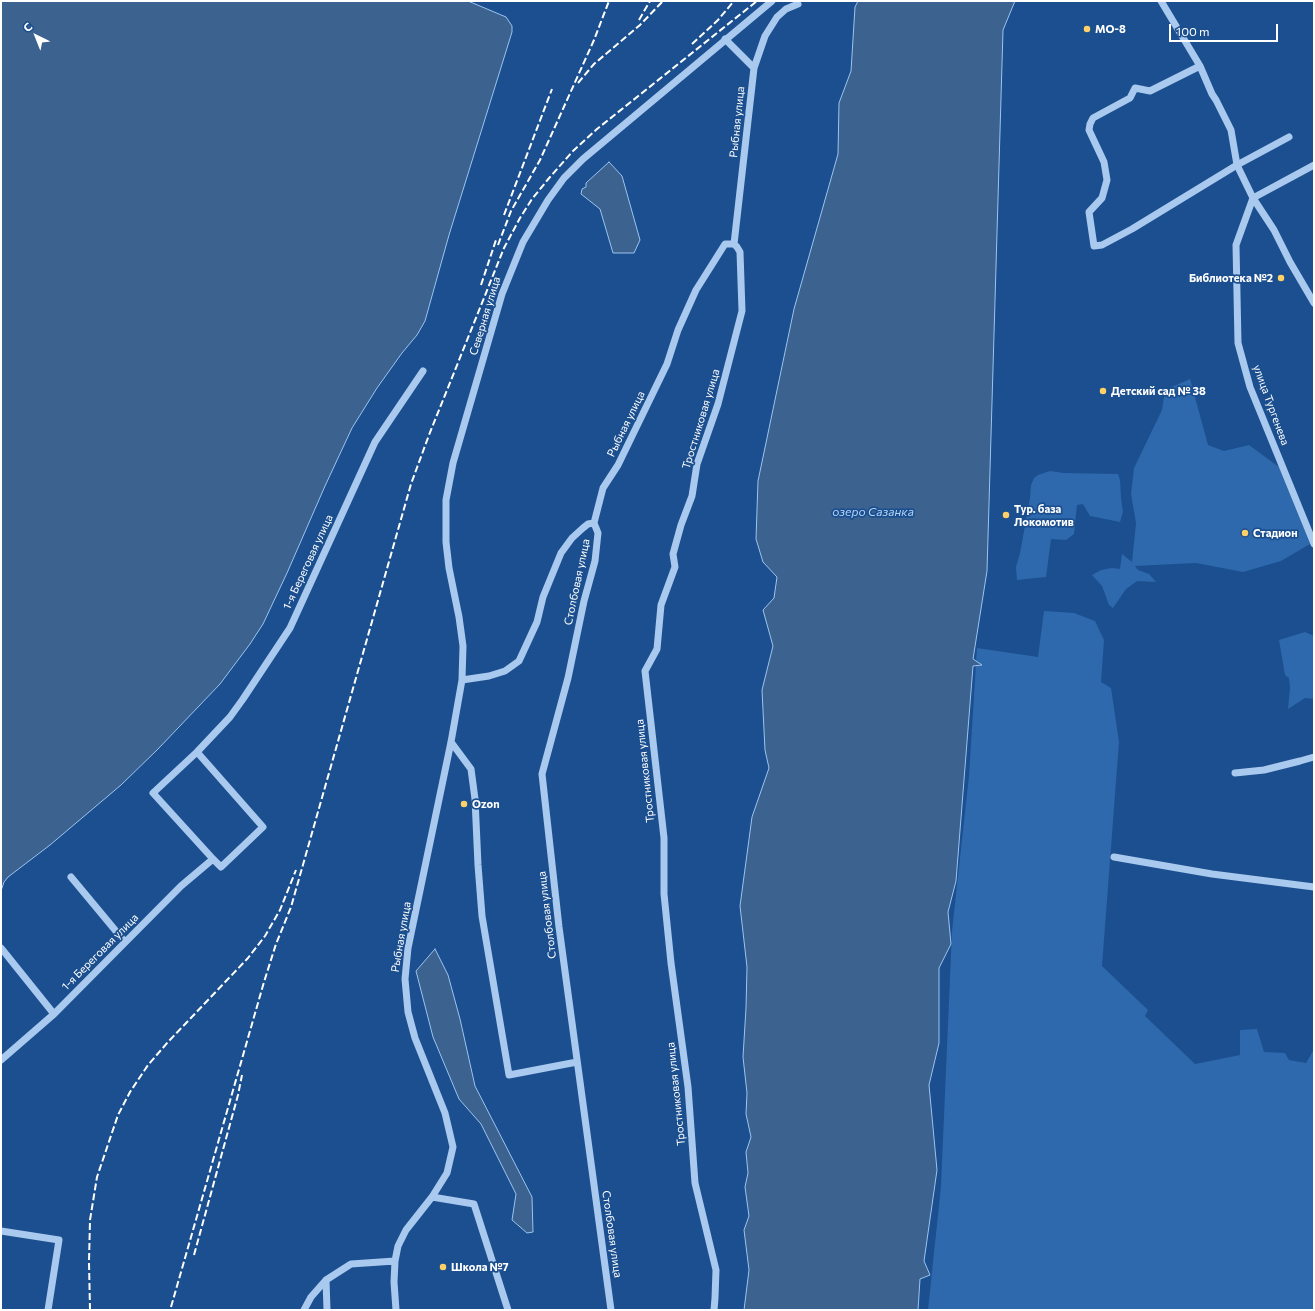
<!DOCTYPE html>
<meta charset="utf-8">
<style>
body{margin:0}
#map{position:relative;width:1315px;height:1311px;overflow:hidden;background:#1b4f8f;font-family:Commissioner,sans-serif}
canvas{display:block}
.frame{position:absolute;inset:0;border:2px solid #fff;pointer-events:none}
.north{position:absolute;left:16px;top:16px;width:40px;height:40px;-webkit-text-stroke:3px #1b4f8f;paint-order:stroke;rotate:317deg;font-size:11px;font-weight:700;line-height:16px;text-align:center;color:#fff}
.north::after{content:'';display:block;margin:auto;width:14px;height:18px;background:#fff;clip-path:polygon(50% 0,100% 100%,50% 72%,0 100%)}
.scale{position:absolute;left:1169px;top:24px;width:109px;height:18px;box-sizing:border-box;border:2px solid #fff;border-top:0;padding-left:5px;font-size:12px;line-height:14px;white-space:nowrap;color:#fff;-webkit-text-stroke:3px #1b4f8f;paint-order:stroke}
</style>
<div id="map">
<canvas width="1315" height="1311"></canvas>
<div class="frame"></div>
<div class="north">С</div>
<div class="scale">100 m</div>
</div>
<script>
const ctx = document.querySelector('canvas').getContext('2d');
ctx.lineJoin = 'round';
function paint(path, color) {
  ctx.fillStyle = color;
  ctx.fill(path, 'evenodd');
}
function toPath(rows) {
  const path = new Path2D();
  for (const r of rows) {
    path.moveTo(r[0], r[1]);
    for (let i = 2; i < r.length; i += 2) path.lineTo(r[i], r[i + 1]);
  }
  return path;
}
function trace(path, color, width, dash) {
  ctx.strokeStyle = color;
  ctx.lineWidth = width;
  ctx.lineCap = dash ? 'butt' : 'round';
  ctx.setLineDash(dash || []);
  ctx.stroke(path);
}
function drawText(font, color, halo, rows, align = 'center') {
  ctx.font = font + ' Commissioner,sans-serif';
  ctx.lineWidth = 3.5;
  ctx.setLineDash([]);
  ctx.textBaseline = 'middle';
  ctx.strokeStyle = halo;
  ctx.fillStyle = color;
  for (const [text, x, y, turn = 0] of rows) {
    ctx.save();
    ctx.translate(x, y);
    ctx.rotate((+turn || 0) * Math.PI / 180);
    ctx.textAlign = isNaN(turn) ? turn : align;
    if (halo) ctx.strokeText(text, 0, 0);
    ctx.fillText(text, 0, 0);
    ctx.restore();
  }
}
const green = toPath([
 [1190,379,1208,445,1224,451,1249,445,1279,467,1310,544,1281,561,1243,572,1196,563,1135,566,1138,570,1149,574,1157,583,1156,582,1137,581,1126,589,1113,608,1109,605,1102,586,1092,575,1101,570,1112,568,1120,569,1122,554,1132,562,1136,523,1131,494,1134,468,1162,410,1165,390],
 [1050,471,1064,473,1118,474,1120,480,1121,498,1123,512,1120,522,1090,516,1083,504,1077,505,1074,534,1066,540,1051,539,1046,577,1017,580,1016,567,1020,553,1030,498,1031,485,1034,478,1038,475],
 [1044,611,1074,613,1095,621,1104,640,1101,682,1111,688,1119,742,1102,966,1148,1010,1145,1016,1195,1064,1240,1055,1240,1030,1257,1029,1264,1052,1285,1053,1289,1060,1306,1063,1314,1049,1314,1310,928,1310,941,1186,952,931,969,776,977,648,1038,657],
 [1305,632,1314,636,1314,699,1305,698,1288,709,1290,688,1289,678,1285,675,1279,640]
]);
const water = toPath([
 [1,1,468,1,506,17,512,26,512,32,449,235,425,321,417,335,402,353,377,388,352,428,325,486,287,573,263,624,250,644,220,684,158,749,121,785,50,845,8,877,4,882,1,891,1,1],
 [858,1,1015,1,1003,30,987,571,973,659,982,665,973,666,956,881,948,912,951,944,939,968,939,1043,929,1085,937,1170,924,1261,930,1275,920,1279,918,1310,744,1310,749,1270,744,1230,749,1216,745,1187,748,1173,746,1152,751,1137,746,1114,747,1093,743,1057,746,1008,747,967,740,906,752,817,769,768,765,750,762,690,773,646,763,610,774,598,777,577,763,562,756,539,758,481,794,309,838,154,839,103,851,71,855,7,858,1],
 [609,162,622,176,640,240,634,253,613,253,600,209,581,194,582,189,586,187,586,183,609,162],
 [435,949,448,975,460,1019,475,1086,532,1197,533,1232,527,1233,512,1220,516,1194,481,1124,459,1099,433,1037,416,971,435,949]
]);
const minor = toPath([
 [1161,1,1200,66,1212,94,1216,100,1231,130,1237,165,1253,198,1236,245,1238,343,1250,387,1314,544],
 [1200,66,1150,91,1135,88,1130,98,1093,118,1090,124,1089,130,1104,162,1107,180,1102,198,1089,212,1094,246,1102,245,1132,229,1237,165,1289,137],
 [754,68,765,36,777,17,786,9,798,4],
 [1314,165,1253,198,1274,230,1290,262,1314,303],
 [594,523,598,533,595,561,584,601,568,678,542,774,559,927,611,1310],
 [462,680,489,676,505,671,519,661,537,622,543,597,561,553,572,538,583,528,588,524,594,523,603,488,618,465,667,364,678,330,696,290,725,244,734,244,754,68,725,39],
 [451,742,471,769,475,799,478,865,482,916,509,1075,577,1062],
 [1235,773,1264,770,1300,761,1314,757],
 [1114,857,1212,874,1314,887],
 [213,859,153,793,197,752,230,717,243,699,290,628,375,442,423,371],
 [71,877,125,942],
 [1,948,54,1014],
 [1,1060,54,1014,181,886,213,859,221,867,263,827,197,752],
 [432,1197,474,1204,508,1310],
 [1,1231,59,1240,48,1310],
 [326,1280,327,1310],
 [304,1310,311,1297,326,1280,351,1264,395,1261],
 [396,1310,394,1282,395,1261,398,1246,406,1230,432,1197,447,1173,453,1147,445,1113,415,1038,408,1012,405,979,408,948,451,742,462,680,463,646,459,617,449,568,446,542,446,500,453,463,502,294,523,242,548,200,564,178,583,159,772,1],
 [714,1310,715,1298,716,1270,695,1183,688,1087,671,963,664,894,664,838,645,671,657,649,661,605,675,567,673,554,681,525,692,496,697,464,718,404,742,311,740,252,737,247,734,244]
]);
const rail = toPath([
 [639,20,650,1],
 [692,44,718,20,734,1],
 [578,83,594,64,640,25,663,1],
 [504,215,552,89],
 [498,245,511,211,540,160,594,40,609,1],
 [481,285,496,240],
 [194,1255,238,1095,242,1075],
 [171,1307,264,982,276,944,291,907,411,484,429,435,504,248,520,218,532,199,550,177,572,152,597,129,757,1],
 [90,1310,89,1262,90,1220,97,1177,118,1115,130,1092,148,1065,168,1042,248,958,265,936,280,910,296,870]
]);
const markers = [
 [1087,29,4,"#ffd166"],
 [1281,278,4,"#ffd166"],
 [1103,391,4,"#ffd166"],
 [1006,515,4,"#ffd166"],
 [1245,533,4,"#ffd166"],
 [464,804,4,"#ffd166"],
 [443,1267,4,"#ffd166"]
];
const poiNames = [
 ["MO-8",1095,29],
 ["Библиотека №2",1273,278,"right"],
 ["Детский сад № 38",1111,391],
 ["Тур. база",1014,509],
 ["Локомотив",1014,522],
 ["Стадион",1253,533],
 ["Ozon",472,804],
 ["Школа №7",451,1267]
];
const streetNames = [
 ["Рыбная улица",737,122,-84],
 ["Северная улица",485,316,-73],
 ["улица Тургенева",1271,405,70],
 ["Тростниковая улица",701,419,-73],
 ["Рыбная улица",626,424,-64],
 ["1-я Береговая улица",308,562,-65],
 ["Столбовая улица",577,582,-78],
 ["Тростниковая улица",645,771,-96],
 ["Столбовая улица",547,915,-97],
 ["Рыбная улица",401,937,-80],
 ["1-я Береговая улица",100,952,-45],
 ["Тростниковая улица",676,1094,-96],
 ["Столбовая улица",612,1234,82]
];
const waterNames = [
 ["озеро Сазанка",873,512]
];
paint(green, '#2e69ad');
paint(water, '#3c6290');
trace(water, '#9cc4f0', 1);
trace(minor, '#a9c9ee', 7);
trace(rail, '#fff', 2, [7, 3]);
for (const [x, y, r, color] of markers) {
  const dot = new Path2D();
  dot.arc(x, y, r, 0, 2 * Math.PI);
  ctx.fillStyle = color;
  ctx.fill(dot);
  trace(dot, '#1b4f8f', 1.5);
}
drawText('bold 11px', '#fff', '#1b4f8f', poiNames, 'left');
drawText('11px', '#fff', '#1b4f8f', streetNames);
drawText('italic 12px', '#b5d3f5', '#1b4f8f', waterNames);
</script>
